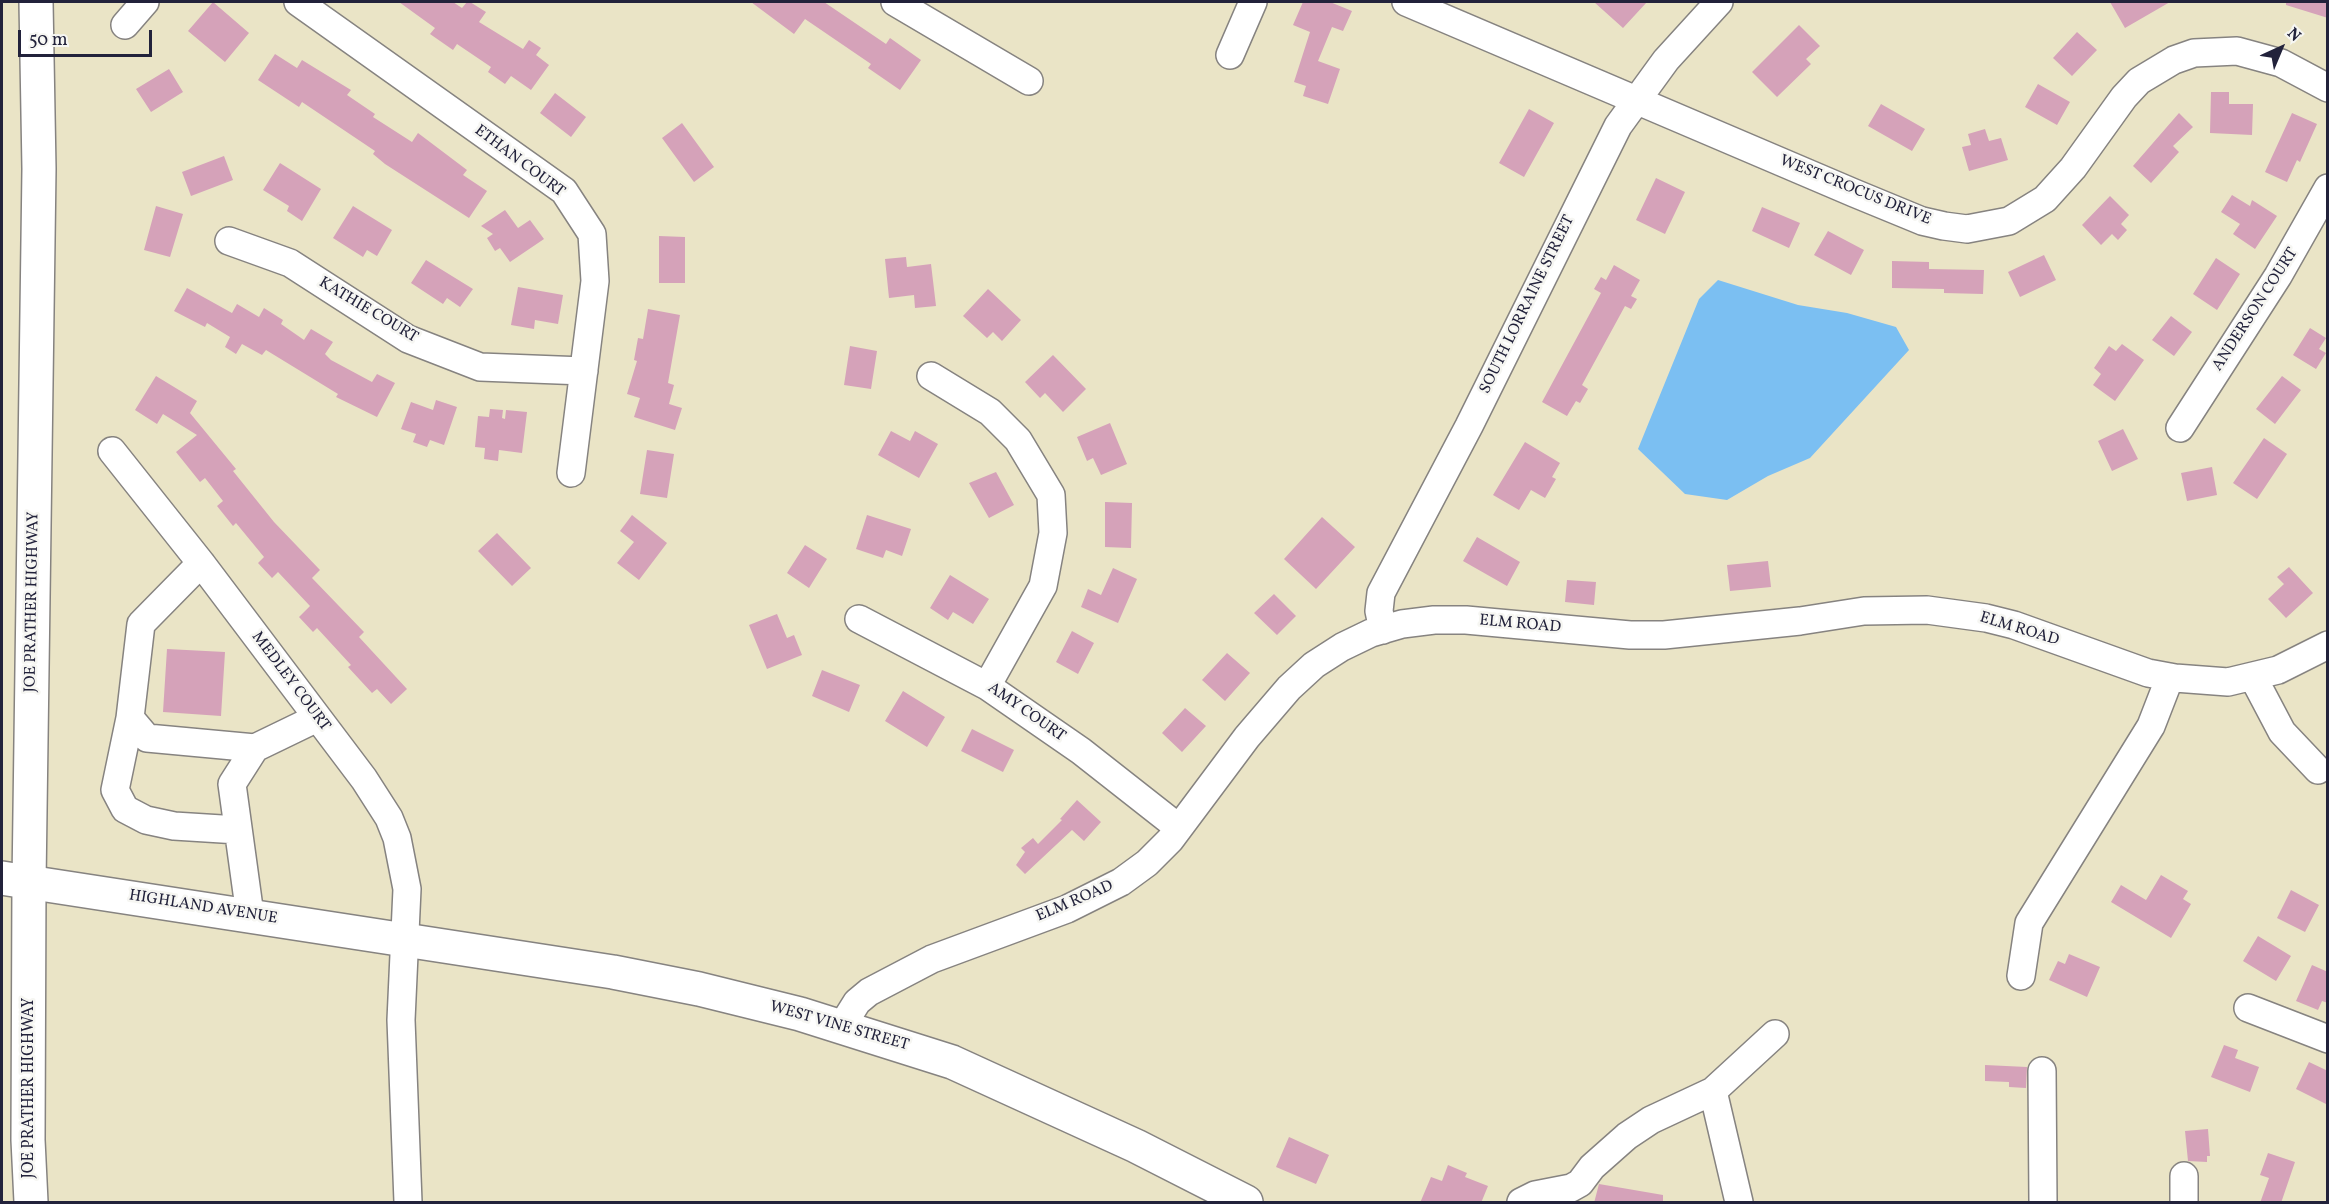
<!DOCTYPE html>
<style>
body{margin:0}
#map{position:relative;width:2329px;height:1204px;overflow:hidden;background:#eae4c6;font-family:Vollkorn,serif}
canvas{display:block}
.frame{position:absolute;inset:0;border:3px solid #22223b;pointer-events:none}
.north{position:absolute;left:2251px;top:18px;width:60px;height:60px;-webkit-text-stroke:4px #f6f6f2;paint-order:stroke;rotate:44deg;font-size:16px;font-weight:700;line-height:24px;text-align:center;color:#22223b}
.north::after{content:'';display:block;margin:auto;width:21px;height:27px;background:#22223b;clip-path:polygon(50% 0,100% 100%,50% 72%,0 100%)}
.scale{position:absolute;left:18px;top:30px;width:134px;height:27px;box-sizing:border-box;border:3px solid #22223b;border-top:0;padding-left:8px;font-size:18px;line-height:21px;white-space:nowrap;color:#22223b;-webkit-text-stroke:4px #f6f6f2;paint-order:stroke}
</style>
<div id="map">
<canvas width="2329" height="1204"></canvas>
<div class="frame"></div>
<div class="north">N</div>
<div class="scale">50 m</div>
</div>
<script>
const ctx = document.querySelector('canvas').getContext('2d');
ctx.lineJoin = 'round';
function paint(path, color) {
  ctx.fillStyle = color;
  ctx.fill(path, 'evenodd');
}
function toPath(rows) {
  const path = new Path2D();
  for (const r of rows) {
    path.moveTo(r[0], r[1]);
    for (let i = 2; i < r.length; i += 2) path.lineTo(r[i], r[i + 1]);
  }
  return path;
}
function trace(path, color, width, dash) {
  ctx.strokeStyle = color;
  ctx.lineWidth = width;
  ctx.lineCap = dash ? 'butt' : 'round';
  ctx.setLineDash(dash || []);
  ctx.stroke(path);
}
function drawText(font, color, halo, rows, align = 'center') {
  ctx.font = font + ' Vollkorn,serif';
  ctx.lineWidth = 5;
  ctx.setLineDash([]);
  ctx.textBaseline = 'middle';
  ctx.strokeStyle = halo;
  ctx.fillStyle = color;
  for (const [text, x, y, turn = 0] of rows) {
    ctx.save();
    ctx.translate(x, y);
    ctx.rotate((+turn || 0) * Math.PI / 180);
    ctx.textAlign = isNaN(turn) ? turn : align;
    if (halo) ctx.strokeText(text, 0, 0);
    ctx.fillText(text, 0, 0);
    ctx.restore();
  }
}
const water = toPath([
 [1718,280,1798,305,1847,313,1896,327,1909,350,1810,458,1768,476,1727,500,1685,494,1638,449,1699,299]
]);
const building = toPath([
 [213,2,249,33,225,62,188,31],
 [399,2,453,2,462,8,467,2,470,2,486,12,479,22,523,49,529,40,541,48,536,55,549,65,531,90,511,76,505,84,488,72,491,67,457,44,453,50,430,34,435,28],
 [751,2,824,2,886,44,890,38,921,60,900,90,868,68,871,64,805,19,794,34],
 [1303,2,1330,2,1352,11,1343,31,1332,27,1318,61,1340,69,1328,104,1303,96,1306,86,1294,82,1310,32,1293,25],
 [1594,2,1647,2,1623,28],
 [2110,2,2170,2,2125,28],
 [2286,2,2328,2,2328,18,2286,5],
 [1799,25,1820,46,1806,59,1811,64,1777,97,1752,72],
 [2077,32,2097,50,2072,76,2053,58],
 [275,54,297,68,302,60,333,79,351,90,347,95,375,114,373,117,412,142,418,133,467,170,463,175,487,191,469,218,385,164,373,154,375,151,302,102,299,107,258,80],
 [169,69,183,92,151,112,136,89],
 [2038,84,2070,102,2057,125,2025,107],
 [2211,92,2229,92,2229,104,2253,104,2252,135,2210,133],
 [555,93,586,117,571,137,540,113],
 [1881,104,1925,129,1912,151,1868,126],
 [1529,109,1554,123,1524,177,1499,163],
 [2179,113,2193,127,2173,146,2179,152,2151,183,2133,166],
 [2292,113,2317,124,2300,162,2297,160,2287,182,2265,172],
 [682,123,714,167,694,182,662,138],
 [1985,129,1989,141,2001,138,2008,160,1969,171,1962,147,1971,145,1968,134],
 [224,156,233,180,191,196,182,172],
 [280,163,321,189,302,221,287,211,289,206,263,190],
 [1656,178,1685,192,1665,234,1636,220],
 [2232,195,2250,206,2252,200,2277,216,2255,249,2233,234,2240,224,2221,212],
 [2110,196,2129,215,2121,224,2127,230,2118,240,2112,234,2101,245,2082,225],
 [156,206,183,214,170,257,144,250],
 [353,206,392,230,377,256,367,250,363,257,333,238],
 [1762,207,1800,223,1789,248,1752,231],
 [505,210,518,228,530,220,544,239,510,262,500,248,495,251,487,238,493,234,481,226],
 [1828,231,1864,250,1851,275,1814,255],
 [659,236,685,237,685,283,659,283],
 [2044,255,2056,280,2020,297,2008,272],
 [906,257,907,267,931,264,936,306,915,308,914,295,889,298,885,259],
 [2216,258,2240,274,2217,310,2193,294],
 [426,260,473,289,460,307,447,298,443,304,411,283],
 [1892,261,1929,262,1929,269,1984,270,1983,294,1944,293,1944,289,1892,288],
 [1614,265,1640,280,1631,296,1637,299,1631,309,1625,306,1582,385,1588,389,1580,403,1576,401,1567,416,1542,402,1601,293,1594,289,1601,277,1606,280],
 [518,287,563,295,558,324,535,320,534,329,511,325],
 [187,288,232,313,237,304,259,317,264,308,283,320,281,324,304,340,311,329,333,342,325,354,331,360,372,382,377,374,395,383,377,417,336,397,338,394,266,350,262,355,242,344,236,354,225,347,230,337,207,323,205,327,174,311],
 [988,289,1021,320,1002,341,993,332,987,338,963,316],
 [648,309,680,315,668,383,674,385,669,404,682,408,675,430,634,417,640,398,627,394,637,361,634,360,638,338,643,339],
 [2171,316,2192,332,2174,356,2152,340],
 [2310,328,2326,338,2319,349,2326,353,2316,369,2293,355],
 [2122,344,2144,360,2115,401,2093,385,2101,374,2094,368,2109,346,2116,351],
 [850,346,877,351,871,389,844,385],
 [1053,355,1086,389,1063,412,1045,393,1040,398,1025,382],
 [156,376,197,401,190,413,236,469,233,471,274,522,320,570,312,578,364,632,359,637,407,689,391,704,377,689,372,693,348,667,351,665,317,628,313,632,299,617,310,606,278,572,272,578,258,563,264,557,236,523,233,526,217,506,223,501,205,478,200,482,176,452,197,435,163,414,157,424,135,410],
 [2282,376,2301,390,2275,424,2256,409],
 [436,400,457,407,444,445,430,440,427,447,413,442,416,434,401,429,411,402,433,410],
 [490,409,503,410,502,418,505,419,506,410,527,412,522,453,499,450,498,461,484,459,485,448,475,447,478,416,489,417],
 [1110,423,1127,464,1101,475,1093,458,1087,461,1077,437],
 [2123,429,2138,459,2112,471,2098,441],
 [891,431,910,441,915,431,938,444,919,478,878,455],
 [2264,438,2287,454,2257,499,2233,483],
 [1525,442,1560,463,1552,477,1556,479,1545,498,1531,490,1519,510,1493,495],
 [647,450,674,454,667,498,640,494],
 [2212,467,2217,495,2187,501,2181,473],
 [996,472,1014,505,989,518,969,483],
 [1105,502,1132,503,1131,548,1105,547],
 [632,515,667,543,639,580,617,563,634,542,620,531],
 [867,515,911,529,902,556,886,550,883,558,856,549],
 [1322,517,1355,547,1316,589,1284,559],
 [497,533,531,568,512,586,478,551],
 [1477,537,1520,562,1507,586,1463,561],
 [805,545,827,559,809,588,787,573],
 [1768,561,1771,587,1730,591,1727,565],
 [2289,567,2313,593,2286,618,2268,599,2284,584,2277,577],
 [1113,568,1137,579,1118,623,1081,607,1088,589,1101,595],
 [950,575,989,599,973,624,953,612,948,620,930,608],
 [1567,580,1596,582,1594,605,1565,602],
 [1274,594,1296,616,1277,635,1254,613],
 [777,614,787,638,794,635,802,655,767,669,749,625],
 [1072,631,1094,643,1078,674,1056,662],
 [167,649,225,652,221,716,163,712],
 [1227,653,1250,673,1225,701,1202,680],
 [822,670,860,685,849,712,812,696],
 [903,691,945,717,927,747,885,721],
 [1185,708,1206,726,1182,752,1162,733],
 [972,729,1014,750,1003,772,961,751],
 [1077,800,1101,822,1084,841,1072,830,1025,874,1016,865,1025,852,1021,848,1033,838,1038,844,1062,820,1060,819],
 [2161,875,2188,891,2183,899,2191,904,2171,938,2111,902,2121,885,2146,900],
 [2291,890,2319,905,2305,932,2277,918],
 [2258,936,2291,956,2276,981,2243,961],
 [2069,954,2100,967,2087,997,2049,980,2058,961,2065,964],
 [2312,965,2328,972,2328,1003,2322,1001,2318,1010,2296,1001],
 [2224,1045,2238,1050,2235,1058,2259,1067,2250,1092,2211,1077],
 [2309,1062,2328,1071,2328,1105,2296,1089],
 [1985,1065,2027,1067,2026,1088,2009,1087,2009,1082,1985,1081],
 [2208,1129,2210,1156,2207,1156,2207,1162,2188,1161,2185,1131],
 [1289,1137,1329,1155,1316,1184,1276,1167],
 [2268,1153,2295,1162,2281,1203,2260,1203,2269,1178,2260,1175],
 [1448,1165,1467,1173,1465,1177,1488,1186,1481,1203,1420,1203,1431,1177,1442,1181],
 [1599,1184,1663,1195,1663,1203,1594,1203]
]);
const minor = toPath([
 [298,2,564,191,592,234,595,281,571,473],
 [895,2,1029,81],
 [1406,2,1854,193,1922,221,1944,226,1967,229,2009,221,2045,199,2073,168,2124,97,2139,81,2174,60,2194,53,2237,51,2281,63,2328,88],
 [125,25,145,2],
 [1230,55,1253,2],
 [229,241,290,263,408,339,480,367,584,371],
 [931,376,990,412,1018,440,1051,495,1053,533,1043,586,987,686],
 [2180,428,2278,276,2328,188],
 [112,451,201,563,364,779,389,818,397,838,407,889,401,1020,408,1202],
 [201,563,141,624,130,718,147,738,255,748],
 [859,619,987,686,1081,751,1179,828],
 [1383,630,1379,611,1381,593,1469,426,1618,126,1666,60,1719,2],
 [2253,677,2282,732,2318,770],
 [130,718,115,790,125,809,146,820,174,826,238,830],
 [250,915,232,784,255,748,317,718],
 [2021,976,2029,923,2151,726,2170,677],
 [2248,1008,2328,1039],
 [842,1026,857,1002,869,992,932,959,1067,909,1121,882,1147,863,1170,840,1247,737,1289,688,1314,665,1342,647,1371,633,1402,624,1434,620,1466,620,1630,635,1664,635,1800,621,1864,611,1927,610,1986,618,2014,625,2148,673,2175,678,2228,682,2278,670,2328,645],
 [2042,1071,2043,1202],
 [1713,1091,1739,1202],
 [1521,1202,1535,1195,1571,1188,1580,1183,1592,1167,1627,1136,1651,1120,1713,1091,1775,1034],
 [2184,1202,2184,1176]
]);
const major = toPath([
 [2,878,613,972,699,989,800,1014,952,1062,1136,1146,1246,1202]
]);
const highway = toPath([
 [31,1202,28,1140,29,882,39,169,36,2]
]);
const streetNames = [
 ["ETHAN COURT",519,162,37],
 ["WEST CROCUS DRIVE",1855,191,22],
 ["SOUTH LORRAINE STREET",1528,305,-64],
 ["ANDERSON COURT",2256,310,-57],
 ["KATHIE COURT",368,311,31],
 ["JOE PRATHER HIGHWAY",33,602,-89],
 ["ELM ROAD",1520,625,5],
 ["ELM ROAD",2019,630,17],
 ["MEDLEY COURT",290,682,53],
 ["AMY COURT",1026,713,35],
 ["ELM ROAD",1075,902,-23],
 ["HIGHLAND AVENUE",203,908,9],
 ["WEST VINE STREET",839,1027,16],
 ["JOE PRATHER HIGHWAY",30,1088,-90]
];
paint(water, '#7bbff2');
paint(building, '#d5a2b9');
trace(minor, '#868380', 30);
trace(major, '#868380', 36);
trace(highway, '#868380', 36);
trace(minor, '#fff', 27);
trace(major, '#fff', 33);
trace(highway, '#fff', 33);
drawText('16px', '#22223b', '#f6f6f2', streetNames);
</script>
